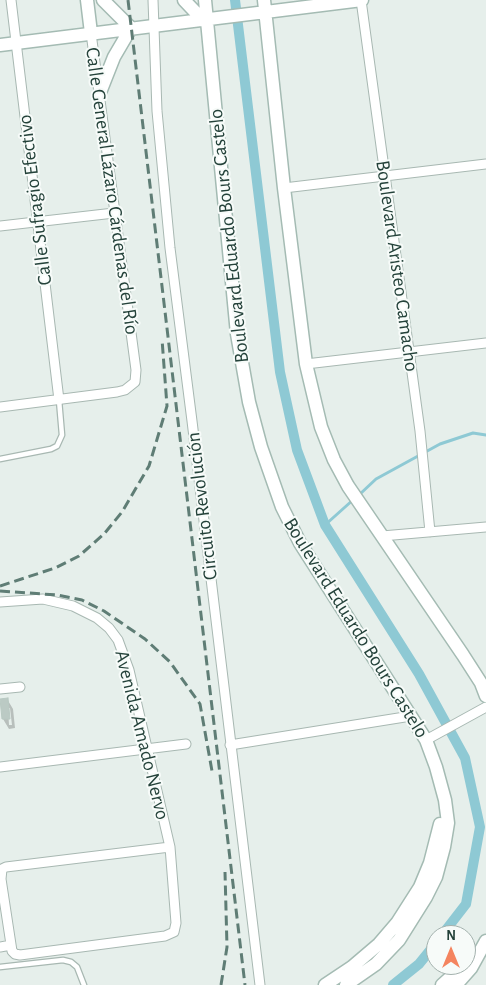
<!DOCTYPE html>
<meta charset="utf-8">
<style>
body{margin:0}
#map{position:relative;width:486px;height:985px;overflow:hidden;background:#e6efeb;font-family:"Alegreya Sans",sans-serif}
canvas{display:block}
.north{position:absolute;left:426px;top:925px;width:50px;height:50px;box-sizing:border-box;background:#f7fbf9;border:1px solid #a3b1ad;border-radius:50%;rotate:0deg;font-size:14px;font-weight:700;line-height:20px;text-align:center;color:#24423a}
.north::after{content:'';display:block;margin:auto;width:18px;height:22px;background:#f4845f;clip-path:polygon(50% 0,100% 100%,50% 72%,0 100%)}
</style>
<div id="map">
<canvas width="486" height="985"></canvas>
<div class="north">N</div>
</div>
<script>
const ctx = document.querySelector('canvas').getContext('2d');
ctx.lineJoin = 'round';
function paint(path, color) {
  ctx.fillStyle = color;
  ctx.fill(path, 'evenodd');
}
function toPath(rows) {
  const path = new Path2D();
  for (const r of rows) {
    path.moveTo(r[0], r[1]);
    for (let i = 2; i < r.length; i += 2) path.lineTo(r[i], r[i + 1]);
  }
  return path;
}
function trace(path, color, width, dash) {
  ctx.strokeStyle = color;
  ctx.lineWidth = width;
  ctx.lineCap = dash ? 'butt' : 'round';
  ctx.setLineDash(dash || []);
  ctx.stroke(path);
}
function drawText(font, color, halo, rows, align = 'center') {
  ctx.font = font + ' "Alegreya Sans",sans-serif';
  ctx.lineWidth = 4;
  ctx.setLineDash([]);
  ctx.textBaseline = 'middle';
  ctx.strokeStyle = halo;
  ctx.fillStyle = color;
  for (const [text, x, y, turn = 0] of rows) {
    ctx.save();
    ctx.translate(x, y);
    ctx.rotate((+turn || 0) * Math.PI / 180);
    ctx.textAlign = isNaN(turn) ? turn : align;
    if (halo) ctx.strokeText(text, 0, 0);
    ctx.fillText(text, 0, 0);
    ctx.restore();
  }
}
const shadow = toPath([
 [7,699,13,709,15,728,9,729,3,719],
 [8,708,10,708,12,725,9,725]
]);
const stream = toPath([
 [359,495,376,479,440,444,473,433,486,435],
 [325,525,354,499]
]);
const canal = toPath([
 [235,0,280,372,297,450,325,525,419,674,465,758,480,827,466,904,442,935],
 [393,985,419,964,436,943]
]);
const building = toPath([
 [8,698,10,719,2,719,0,699,8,698]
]);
const lane = toPath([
 [0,459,51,449,57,446,62,435,59,400],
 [0,967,63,960,71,962,77,967,84,985]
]);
const street = toPath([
 [11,0,59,400],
 [153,0,157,111,170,248,192,421,260,985],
 [361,0,420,431,430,532],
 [284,188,486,164],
 [0,226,114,213],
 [306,364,486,343],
 [0,407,117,392,125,390,135,382,136,370,91,33],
 [382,536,486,527],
 [0,602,43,599,73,606,97,618,109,628,118,640,129,670,170,847,176,923,174,932,165,936,20,955,15,954,12,951,1,879,2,869,6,867,170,847],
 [0,689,20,687],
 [426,740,486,707],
 [230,745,411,716],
 [0,767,186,744],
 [0,947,11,945]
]);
const secondary = toPath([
 [87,0,91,33],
 [184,0,202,19],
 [205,0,237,334,249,402,261,447,282,507,300,543,426,740,436,767,445,800,448,823,444,847,436,877,426,897,399,940,376,964,346,985],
 [264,0,284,188,306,364,321,427,334,460,348,486,463,655,481,683,486,696],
 [0,45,362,0],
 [99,95,114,57,131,28,103,0],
 [325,985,352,967,379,944,397,923,420,887,430,863,440,824],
 [442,985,462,967],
 [456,985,471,968,486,941]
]);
const rail = toPath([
 [128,0,245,985],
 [0,586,55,568,79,556,104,534,122,512,149,466,167,406,162,339],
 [0,591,57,595,82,600,104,611,145,639,170,662,200,704,212,771],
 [221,985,227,947,225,872]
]);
const streetNames = [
 ["Calle General Lázaro Cárdenas del Río",112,191,82],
 ["Calle Sufragio Efectivo",35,200,-97],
 ["Boulevard Eduardo Bours Castelo",229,236,-96],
 ["Boulevard Aristeo Camacho",397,266,82],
 ["Circuito Revolución",202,506,-97],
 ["Boulevard Eduardo Bours Castelo",356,628,58],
 ["Avenida Amado Nervo",142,735,76]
];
paint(shadow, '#0003');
trace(stream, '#8ec9d4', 3);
trace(canal, '#8ec9d4', 10);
paint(building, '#bbcac4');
trace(building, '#b8c9c2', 1);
trace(lane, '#a8b8b2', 7);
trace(street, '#a8b8b2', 11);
trace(secondary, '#a4bbb3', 15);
trace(lane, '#fff', 4.5);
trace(street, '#fff', 9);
trace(secondary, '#fff', 12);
trace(rail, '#5f7d75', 3, [10, 5]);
drawText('20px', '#24423a', '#f7fbf9', streetNames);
</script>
